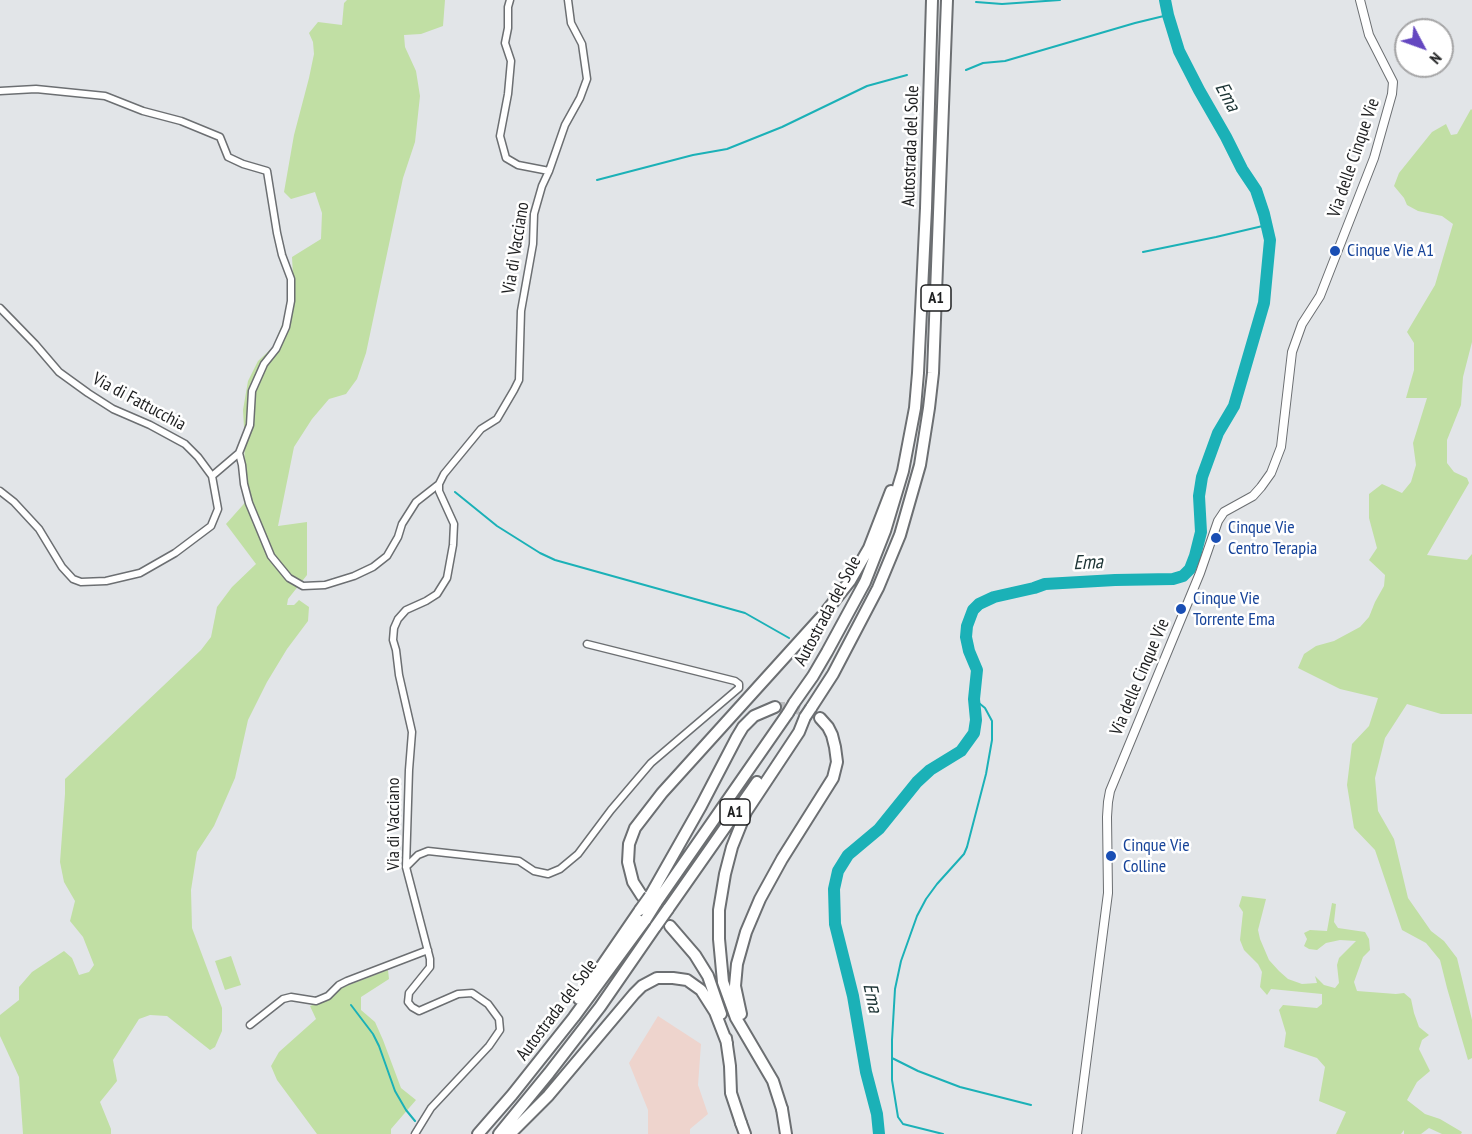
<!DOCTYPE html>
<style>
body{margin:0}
#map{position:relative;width:1472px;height:1134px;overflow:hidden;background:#e2e5e8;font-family:"PT Sans Narrow",sans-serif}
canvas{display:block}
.north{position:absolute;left:1394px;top:18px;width:60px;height:60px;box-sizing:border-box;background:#fff;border:2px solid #a5a5a6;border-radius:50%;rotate:131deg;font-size:16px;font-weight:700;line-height:24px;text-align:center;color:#1e1f20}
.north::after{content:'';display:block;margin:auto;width:21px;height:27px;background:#6447c0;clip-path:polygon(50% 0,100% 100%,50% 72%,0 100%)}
</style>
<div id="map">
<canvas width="1472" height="1134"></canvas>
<div class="north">N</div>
</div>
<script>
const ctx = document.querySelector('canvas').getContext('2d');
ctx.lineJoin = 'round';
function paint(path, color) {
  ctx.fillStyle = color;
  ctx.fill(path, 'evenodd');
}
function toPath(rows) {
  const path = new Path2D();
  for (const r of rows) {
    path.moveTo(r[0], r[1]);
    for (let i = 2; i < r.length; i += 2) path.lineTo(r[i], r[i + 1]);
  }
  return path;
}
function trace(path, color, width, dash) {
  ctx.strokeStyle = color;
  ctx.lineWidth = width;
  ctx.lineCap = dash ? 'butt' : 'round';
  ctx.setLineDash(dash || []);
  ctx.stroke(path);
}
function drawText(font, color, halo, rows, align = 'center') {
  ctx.font = font + ' "PT Sans Narrow",sans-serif';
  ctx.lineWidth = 5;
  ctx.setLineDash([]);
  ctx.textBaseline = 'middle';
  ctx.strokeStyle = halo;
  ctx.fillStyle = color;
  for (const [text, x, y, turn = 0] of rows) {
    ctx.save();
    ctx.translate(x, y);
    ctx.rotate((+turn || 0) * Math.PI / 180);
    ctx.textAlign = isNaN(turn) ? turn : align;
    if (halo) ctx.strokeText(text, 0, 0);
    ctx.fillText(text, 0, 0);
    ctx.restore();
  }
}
const industrial = toPath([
 [658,1016,701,1044,698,1085,708,1114,690,1129,690,1134,648,1134,648,1110,629,1063]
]);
const green = toPath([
 [347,0,445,0,443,26,421,34,404,35,405,47,416,71,420,96,415,142,403,178,366,353,357,379,346,394,329,399,312,419,294,447,278,526,307,522,307,575,288,599,287,605,294,605,299,600,309,607,308,621,287,649,267,682,248,720,235,778,214,826,197,852,191,890,192,928,222,1008,222,1031,215,1047,210,1050,167,1016,150,1015,139,1019,113,1060,117,1081,100,1102,111,1129,111,1134,23,1134,19,1077,0,1036,0,1015,19,1000,19,987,32,972,64,951,72,958,79,975,89,972,94,965,83,937,70,921,75,901,64,882,60,862,65,794,65,779,201,650,211,637,217,607,232,587,256,564,226,524,250,497,244,462,245,444,243,410,248,381,258,361,273,347,294,295,292,257,321,239,322,213,315,192,291,199,284,192,294,135,309,78,314,54,313,42,309,33,318,22,342,25,344,3],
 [1471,109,1472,110,1472,342,1463,377,1461,405,1447,440,1447,463,1454,472,1467,478,1469,483,1427,555,1467,560,1472,554,1472,714,1441,714,1407,704,1385,738,1375,778,1378,811,1394,839,1408,898,1431,931,1444,941,1457,958,1472,1020,1472,1058,1468,1060,1447,988,1440,960,1426,943,1402,930,1375,850,1354,828,1347,785,1352,744,1369,726,1378,698,1340,689,1298,668,1304,654,1316,646,1334,641,1360,627,1369,617,1375,602,1384,586,1385,575,1369,560,1377,548,1369,518,1369,494,1382,484,1402,493,1411,482,1416,465,1413,443,1427,398,1406,398,1414,370,1414,343,1407,332,1435,285,1453,224,1442,216,1418,211,1407,205,1404,198,1394,186,1399,173,1432,132,1446,124,1451,135,1457,134],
 [1242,896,1266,899,1258,930,1260,939,1269,960,1279,971,1288,979,1302,984,1317,983,1315,976,1324,985,1335,988,1339,983,1337,965,1339,958,1356,941,1340,940,1326,943,1317,950,1309,949,1304,946,1307,939,1304,933,1310,930,1327,931,1332,903,1336,904,1334,922,1338,928,1365,932,1369,939,1370,950,1363,957,1354,982,1357,991,1396,994,1404,993,1411,999,1414,1013,1419,1027,1429,1035,1422,1040,1419,1049,1430,1071,1417,1082,1407,1100,1425,1114,1440,1119,1462,1132,1461,1134,1442,1134,1429,1128,1421,1134,1404,1134,1404,1130,1401,1134,1336,1134,1346,1112,1319,1101,1325,1067,1317,1058,1284,1047,1286,1033,1279,1010,1283,1005,1317,1008,1322,1004,1322,994,1271,989,1267,995,1260,987,1262,972,1258,964,1244,950,1240,940,1243,912,1239,906],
 [231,956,241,985,225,990,215,961],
 [388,970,389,979,361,997,361,1010,375,1022,383,1040,401,1088,416,1100,391,1129,391,1134,317,1134,277,1080,271,1066,279,1052,316,1019,310,1006,334,996,341,988]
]);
const stream = toPath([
 [976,2,1002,4,1060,0],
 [966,70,983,63,1005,61,1135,23,1168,15],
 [597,180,693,155,727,149,782,127,867,86,907,75],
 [1143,252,1216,237,1267,225],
 [455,492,497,526,540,553,555,560,745,613,789,638],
 [351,1005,373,1034,379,1046,395,1091,406,1110,415,1121],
 [892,1058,918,1071,960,1087,1031,1105],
 [943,1134,903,1124,898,1117,892,1080,892,1040,895,989,901,961,917,916,926,899,937,884,964,854,967,847,986,774,992,740,992,721,985,708,974,699]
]);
const river = toPath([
 [879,1134,877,1114,866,1072,853,996,835,924,834,889,838,871,848,855,879,829,917,782,930,770,961,751,974,733,976,720,974,699,977,670,969,651,966,637,967,626,973,610,979,604,994,597,1034,588,1045,584,1115,580,1173,579,1183,576,1190,569,1195,556,1201,532,1199,496,1202,477,1218,433,1234,406,1264,303,1270,240,1264,214,1256,190,1242,169,1226,137,1199,90,1179,51,1168,15,1165,0]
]);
const motorwayTunnel = toPath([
 [775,707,787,707,810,712,820,718]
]);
const minor = toPath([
 [510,0,508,7,508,28,505,43,511,61,508,94,500,136,506,158,518,165,549,171],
 [0,91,36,89,105,96,143,111,181,121,220,137,228,157,243,164,267,171,277,233,282,255,291,279,291,301,286,327,276,349,264,364,252,391,250,425,239,453,212,476],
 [0,308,35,344,59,372,88,393,113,409,150,425,185,444,198,457,212,476,218,509,211,526,175,553,140,573,106,581,81,582,73,579,62,567,39,529,14,502,0,491],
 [239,453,242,465,244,484,249,503,271,556,289,578,303,586,325,585,354,576,373,567,387,556,398,537,402,524,416,502,439,484,444,474,481,429,497,419,514,390,519,380,521,311,533,244,534,214,542,186,549,171,565,125,580,98,587,79,582,44,571,23,568,0],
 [406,867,418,855,428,851,519,861,534,871,548,874,560,869,578,854,611,810,651,763,739,688,739,684,735,681,587,644],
 [250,1025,283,999,291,997,316,1001,328,996,339,985,347,981,428,950],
 [415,1134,431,1108,489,1046,500,1030,499,1019,488,1004,472,993,458,994,419,1011,412,1007,408,1002,409,993,430,967,430,959,406,867,409,770,412,732,399,675,396,650,393,640,394,628,398,619,406,610,426,601,437,594,447,578,453,545,454,524,439,491,439,484]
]);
const tertiary = toPath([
 [1077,1134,1108,893,1107,817,1108,802,1110,791,1200,573,1218,521,1224,512,1253,496,1261,487,1271,473,1281,447,1292,352,1302,324,1320,296,1374,158,1392,94,1393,82,1369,35,1360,0]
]);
const trunk = toPath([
 [782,1109,786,1134],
 [741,1123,745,1134]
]);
const motorway = toPath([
 [794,703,813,676,827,652,865,582,885,531,903,471,915,408,918,373,926,208,932,0],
 [811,708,833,674,878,588,900,535,920,465,929,408,933,373,947,0],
 [642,896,633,882,628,862,629,844,635,828,662,793,824,614,850,581,869,548,891,491],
 [650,896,701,806,737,737,743,727,754,716,775,707],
 [656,903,788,713],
 [668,909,757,782],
 [670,926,695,955,708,976,721,1014],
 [579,999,640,910],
 [741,1014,735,986,737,964,746,932,760,899,782,859,833,778,837,762,835,747,832,735,828,727,820,718],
 [726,1038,730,1066,731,1093,741,1123],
 [782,1109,773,1081,736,1018,723,982,719,939,719,910,725,874,732,847,746,812,799,732,805,717],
 [478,1134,512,1095,574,1017,646,919],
 [499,1134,549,1073,600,1007,656,926],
 [510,1134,548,1096,634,994,642,986,657,978,673,978,687,980,701,990,715,1012,727,1043]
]);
const motorwayBridge = toPath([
 [788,713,794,703],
 [805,717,811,708],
 [640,910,650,896],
 [646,919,656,903],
 [656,926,668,909]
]);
const markers = [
 [1335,251,6,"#1a4fb4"],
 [1216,538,6,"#1a4fb4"],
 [1181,609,6,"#1a4fb4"],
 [1111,856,6,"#1a4fb4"]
];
const shields = [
 [936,298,30],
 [735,812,30]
];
const shieldNames = [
 ["A1",936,298],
 ["A1",735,812]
];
const streetNames = [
 ["Autostrada del Sole",911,146,-88],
 ["Via delle Cinque Vie",1354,158,-71],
 ["Via di Vacciano",516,248,-81],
 ["Via di Fattucchia",139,402,28],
 ["Autostrada del Sole",828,611,-62],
 ["Via delle Cinque Vie",1140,677,-67],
 ["Via di Vacciano",394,824,-90],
 ["Autostrada del Sole",557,1010,-53]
];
const transitNames = [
 ["Cinque Vie A1",1347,251],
 ["Cinque Vie",1228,528],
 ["Centro Terapia",1228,549],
 ["Cinque Vie",1193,599],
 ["Torrente Ema",1193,620],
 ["Cinque Vie",1123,846],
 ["Colline",1123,867]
];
const waterNames = [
 ["Ema",1227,97,61],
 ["Ema",1088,563,-2],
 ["Ema",872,998,78]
];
paint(industrial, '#eed4cd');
paint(green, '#c1dfa4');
trace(stream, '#1bb1b7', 2);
trace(river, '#1bb1b7', 12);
trace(motorwayTunnel, '#bbbdc0', 10, [10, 5]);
trace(minor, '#6c6f72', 9);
trace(tertiary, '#6c6f72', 10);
trace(trunk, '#6c6f72', 14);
trace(motorway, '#6c6f72', 14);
trace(minor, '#fff', 6);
trace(tertiary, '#fff', 8);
trace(trunk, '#fff', 10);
trace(motorway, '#fff', 10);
trace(motorwayBridge, '#6c6f72', 14, []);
trace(motorwayBridge, '#fff', 10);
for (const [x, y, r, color] of markers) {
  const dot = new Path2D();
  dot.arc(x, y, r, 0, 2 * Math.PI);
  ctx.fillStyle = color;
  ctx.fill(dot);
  trace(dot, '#fff', 2);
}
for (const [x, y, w] of shields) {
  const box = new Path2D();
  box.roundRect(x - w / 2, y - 13, w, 26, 4.5);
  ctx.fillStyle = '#fff';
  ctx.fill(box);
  trace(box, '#1e1f20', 1.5);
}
drawText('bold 16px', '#1e1f20', null, shieldNames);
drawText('18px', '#1e1f20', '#fff', streetNames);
drawText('18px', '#164399', '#fff', transitNames, 'left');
drawText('italic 20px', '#1d3435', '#fff', waterNames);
</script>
